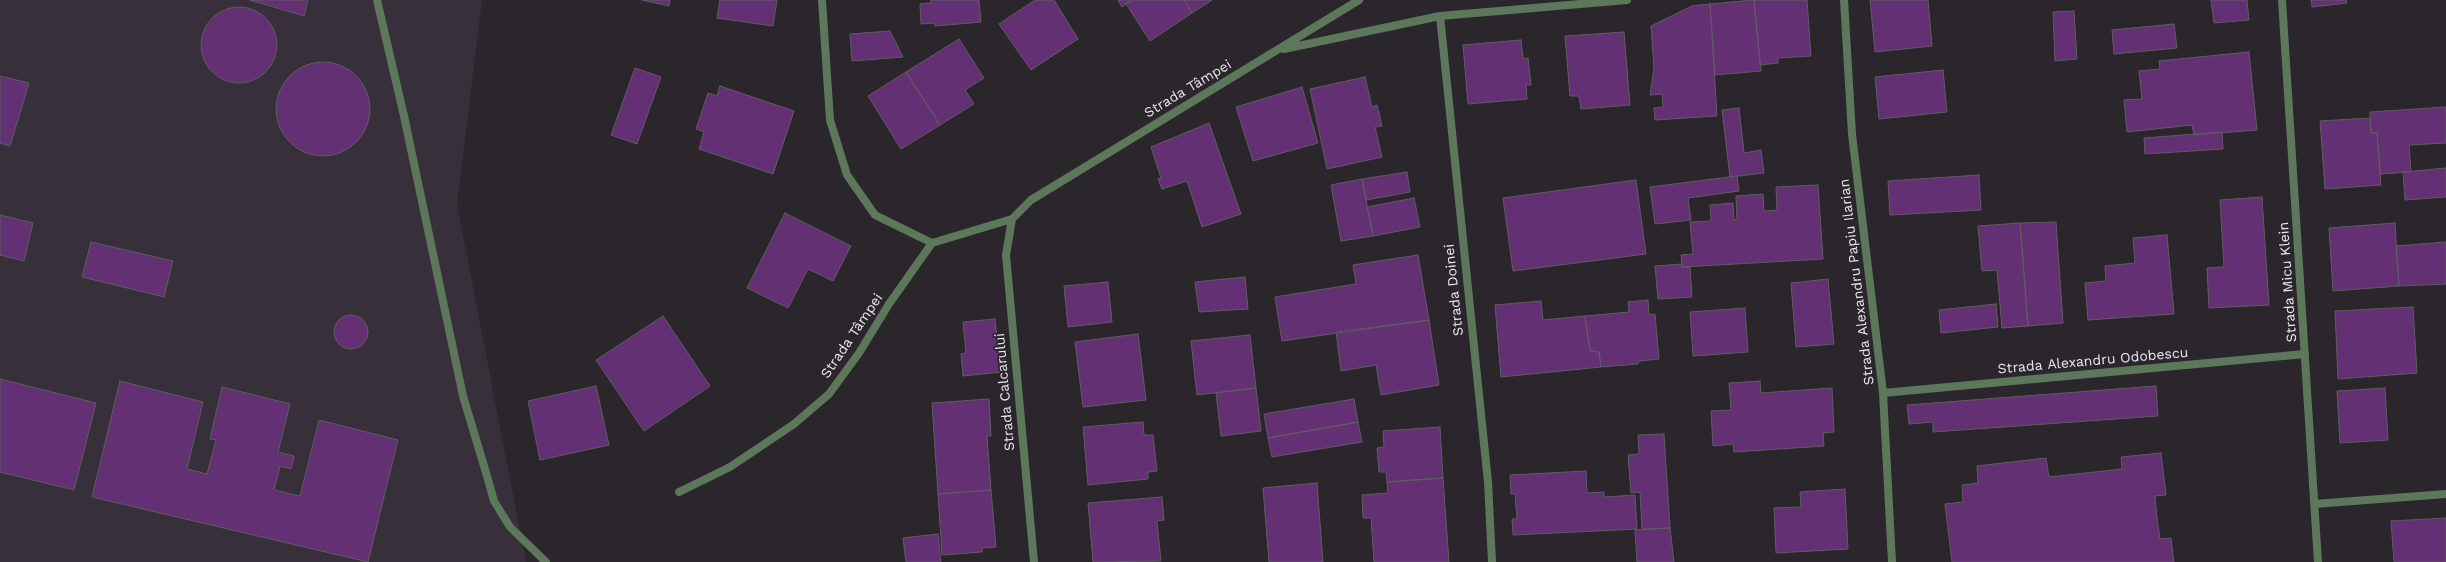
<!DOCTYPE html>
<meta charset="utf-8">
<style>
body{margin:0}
canvas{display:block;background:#2a262c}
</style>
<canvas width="2446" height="562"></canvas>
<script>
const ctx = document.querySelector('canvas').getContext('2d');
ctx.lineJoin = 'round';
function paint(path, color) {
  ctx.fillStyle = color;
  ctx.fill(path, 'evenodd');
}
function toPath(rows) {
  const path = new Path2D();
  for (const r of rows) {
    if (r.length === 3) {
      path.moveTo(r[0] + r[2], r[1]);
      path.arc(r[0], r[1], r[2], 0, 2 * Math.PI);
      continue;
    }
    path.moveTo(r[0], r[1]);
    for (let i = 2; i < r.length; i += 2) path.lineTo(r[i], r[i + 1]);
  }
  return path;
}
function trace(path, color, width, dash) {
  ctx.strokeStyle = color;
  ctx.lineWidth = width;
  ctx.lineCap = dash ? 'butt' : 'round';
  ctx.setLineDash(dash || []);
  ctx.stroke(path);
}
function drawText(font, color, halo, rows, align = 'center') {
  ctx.font = font + ' "Work Sans",sans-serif';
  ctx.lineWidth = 3.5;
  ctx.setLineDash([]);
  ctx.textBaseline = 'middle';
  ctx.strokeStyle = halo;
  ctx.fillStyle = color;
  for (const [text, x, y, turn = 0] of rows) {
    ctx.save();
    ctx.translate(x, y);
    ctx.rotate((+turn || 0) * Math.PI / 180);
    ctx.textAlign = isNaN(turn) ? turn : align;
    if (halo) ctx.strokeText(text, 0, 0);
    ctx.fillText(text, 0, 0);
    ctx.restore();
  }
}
const built = toPath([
 [0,0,482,0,457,204,526,562,0,562]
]);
const building = toPath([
 [250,0,308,0,304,16,250,0],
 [642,0,670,0,669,6,642,0],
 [720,0,777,0,773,26,717,18,720,0],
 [931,0,979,0,981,22,935,26,934,23,921,24,920,4,931,3,931,0],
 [1035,0,1054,0,1078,39,1031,70,999,24,1035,0],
 [1118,0,1132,0,1122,7,1118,0],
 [1132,0,1184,0,1192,13,1150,41,1126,4,1132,0],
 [1184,0,1212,0,1192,13,1184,0],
 [1754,0,1761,71,1715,75,1710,4,1754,0],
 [1754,0,1807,0,1811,56,1778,58,1778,63,1760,65,1754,0],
 [1870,0,1928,0,1932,46,1875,52,1870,0],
 [2211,0,2247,0,2249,20,2214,23,2211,0],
 [2311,0,2346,0,2347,3,2312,7,2311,0],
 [1710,4,1717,116,1655,120,1654,108,1663,107,1662,94,1650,95,1654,68,1651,26,1692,6,1710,4],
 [239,45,38],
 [2074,11,2077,59,2055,61,2053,12,2074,11],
 [2174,24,2177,48,2114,54,2112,30,2174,24],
 [890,31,903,57,852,61,850,34,890,31],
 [1624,32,1630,105,1581,109,1579,96,1570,96,1565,36,1624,32],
 [959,39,984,78,965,90,974,104,940,125,906,72,959,39],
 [1521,40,1523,59,1528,58,1531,85,1526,85,1527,99,1468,104,1463,45,1521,40],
 [2249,52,2257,130,2194,135,2192,125,2127,132,2124,100,2142,99,2139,71,2160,69,2159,61,2249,52],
 [323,109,47],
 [635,68,661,77,637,144,611,135,635,68],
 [1943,70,1947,112,1879,119,1875,77,1943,70],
 [906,72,940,125,901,149,868,96,906,72],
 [0,76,29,83,10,146,0,143,0,76],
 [1365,77,1372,107,1377,105,1382,126,1375,127,1382,157,1327,169,1310,89,1365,77],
 [720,86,794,111,773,174,699,149,704,132,696,129,708,93,717,96,720,86],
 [1302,87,1318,143,1253,161,1236,107,1302,87],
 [2446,107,2446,143,2409,145,2411,172,2380,174,2377,133,2371,133,2370,112,2446,107],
 [1739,108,1744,153,1761,150,1764,173,1730,177,1722,110,1739,108],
 [2370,118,2371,133,2377,133,2381,185,2325,189,2320,121,2370,118],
 [1209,123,1241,214,1202,227,1187,181,1162,189,1158,179,1161,178,1151,147,1209,123],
 [2222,132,2223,149,2145,154,2144,138,2222,132],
 [2446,168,2446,197,2405,200,2403,172,2446,168],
 [1407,172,1410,192,1366,200,1362,179,1407,172],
 [1979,175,1981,210,1890,215,1888,181,1979,175],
 [1737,176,1739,191,1688,198,1691,220,1655,224,1650,187,1737,176],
 [1362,179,1373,236,1341,241,1331,185,1362,179],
 [1636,180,1646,254,1513,271,1503,198,1636,180],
 [1818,185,1823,259,1682,267,1681,255,1693,254,1690,222,1711,221,1710,205,1733,203,1734,220,1737,219,1736,196,1763,194,1764,211,1777,210,1776,187,1818,185],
 [2262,197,2269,305,2209,308,2207,268,2224,267,2220,200,2262,197],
 [1414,198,1420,227,1373,236,1367,207,1414,198],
 [785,213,851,246,833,281,808,269,788,308,747,288,785,213],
 [0,215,33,223,24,261,0,255,0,215],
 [2056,222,2063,323,2028,326,2020,223,2056,222],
 [2020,223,2028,326,2002,328,1997,270,1982,271,1978,226,2020,223],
 [2395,223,2399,286,2333,291,2329,228,2395,223],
 [2167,235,2174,314,2088,320,2085,283,2106,281,2105,266,2135,263,2133,238,2167,235],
 [91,242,173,261,164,297,82,277,91,242],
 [2446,242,2446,284,2399,286,2396,246,2446,242],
 [1418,255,1429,320,1282,341,1275,297,1356,284,1353,265,1418,255],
 [1682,264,1682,267,1690,267,1692,297,1658,299,1655,266,1682,264],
 [1245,277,1248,309,1199,312,1195,282,1245,277],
 [1828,279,1834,344,1796,347,1791,283,1828,279],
 [1108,282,1112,322,1068,327,1064,286,1108,282],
 [1648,300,1649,315,1655,314,1659,359,1639,361,1638,364,1601,367,1599,352,1590,351,1585,316,1629,312,1628,302,1648,300],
 [1541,301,1543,320,1585,316,1590,351,1599,352,1601,367,1501,377,1495,305,1541,301],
 [1996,304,1998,327,1941,333,1939,310,1996,304],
 [2413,307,2417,373,2338,379,2335,311,2413,307],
 [1745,308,1748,352,1693,356,1690,312,1745,308],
 [351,332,17],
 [663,316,710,386,644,431,596,360,663,316],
 [995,319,998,347,1004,346,1005,361,1000,362,1001,372,963,376,961,354,966,353,963,322,995,319],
 [1429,320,1439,385,1381,395,1376,365,1341,371,1336,332,1429,320],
 [1138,334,1146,400,1083,407,1075,342,1138,334],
 [1250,335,1256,388,1197,395,1191,341,1250,335],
 [0,379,96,403,74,490,0,472,0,379],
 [120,381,203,402,187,469,207,474,216,440,210,439,222,387,290,404,278,452,294,456,291,469,280,466,274,490,300,496,319,420,398,440,368,562,92,497,120,381],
 [1760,381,1761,393,1832,388,1834,432,1823,433,1824,446,1734,452,1733,444,1713,446,1711,411,1731,410,1729,383,1760,381],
 [596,386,609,445,540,460,528,401,596,386],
 [2156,386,2158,416,1933,432,1933,422,1909,424,1907,405,2156,386],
 [1256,388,1261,431,1221,436,1216,393,1256,388],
 [2385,388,2388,440,2340,443,2337,391,2385,388],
 [989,399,991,436,987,436,991,490,938,494,932,403,989,399],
 [1354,399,1358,422,1268,438,1264,414,1354,399],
 [1143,422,1144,435,1153,435,1157,471,1148,472,1148,479,1088,485,1083,427,1143,422],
 [1358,422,1362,442,1272,457,1268,438,1358,422],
 [1440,427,1443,478,1387,482,1386,472,1379,472,1377,448,1384,447,1383,431,1440,427],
 [1664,434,1670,528,1642,529,1640,492,1631,493,1628,455,1639,454,1638,435,1664,434],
 [2161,453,2166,495,2155,496,2157,518,2160,539,2171,538,2174,562,1952,562,1945,504,1963,502,1962,485,1978,483,1977,466,2046,458,2049,477,2122,469,2121,457,2161,453],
 [1586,471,1587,493,1604,492,1604,497,1635,495,1637,529,1513,535,1512,519,1517,519,1515,494,1511,494,1510,475,1586,471],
 [1443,478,1449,562,1374,562,1371,518,1363,518,1362,495,1388,493,1387,482,1443,478],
 [1317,483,1323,562,1269,562,1263,488,1317,483],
 [1845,489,1848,549,1776,553,1774,508,1801,507,1800,492,1845,489],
 [991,490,996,547,982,548,982,552,942,555,938,494,991,490],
 [1162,497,1164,520,1157,521,1161,561,1093,562,1088,503,1162,497],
 [2446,518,2446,562,2394,562,2391,521,2446,518],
 [1670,528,1674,562,1637,562,1635,530,1670,528],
 [938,534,941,562,906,562,903,538,938,534]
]);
const lane = toPath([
 [377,0,404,116,463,396,487,476,494,501,510,527,546,562]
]);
const street = toPath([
 [822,0,830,120,847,175,875,215,932,243,1012,219],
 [1844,0,1852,134,1883,393,1892,562],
 [2282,0,2318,562],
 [1440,16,1488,482,1492,562],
 [1284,49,1440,16,1627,0],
 [1883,393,2305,354],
 [679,492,730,467,794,424,829,394,859,353,889,304,932,243],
 [2314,504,2446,494],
 [1034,562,1006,255,1012,219,1031,200,1359,0]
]);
const streetNames = [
 ["Strada Tâmpei",1188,89,-31],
 ["Strada Alexandru Papiu Ilarian",1857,282,-97],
 ["Strada Micu Klein",2288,282,-94],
 ["Strada Doinei",1454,290,-96],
 ["Strada Tâmpei",852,336,-56],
 ["Strada Alexandru Odobescu",2093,361,-5],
 ["Strada Calcarului",1005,392,-95]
];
paint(built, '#372f3a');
paint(building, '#633173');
trace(building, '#605b62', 1);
trace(lane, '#5d775a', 8);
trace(street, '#5d775a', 8);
drawText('14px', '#ebe8ec', '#2a262c', streetNames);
</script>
